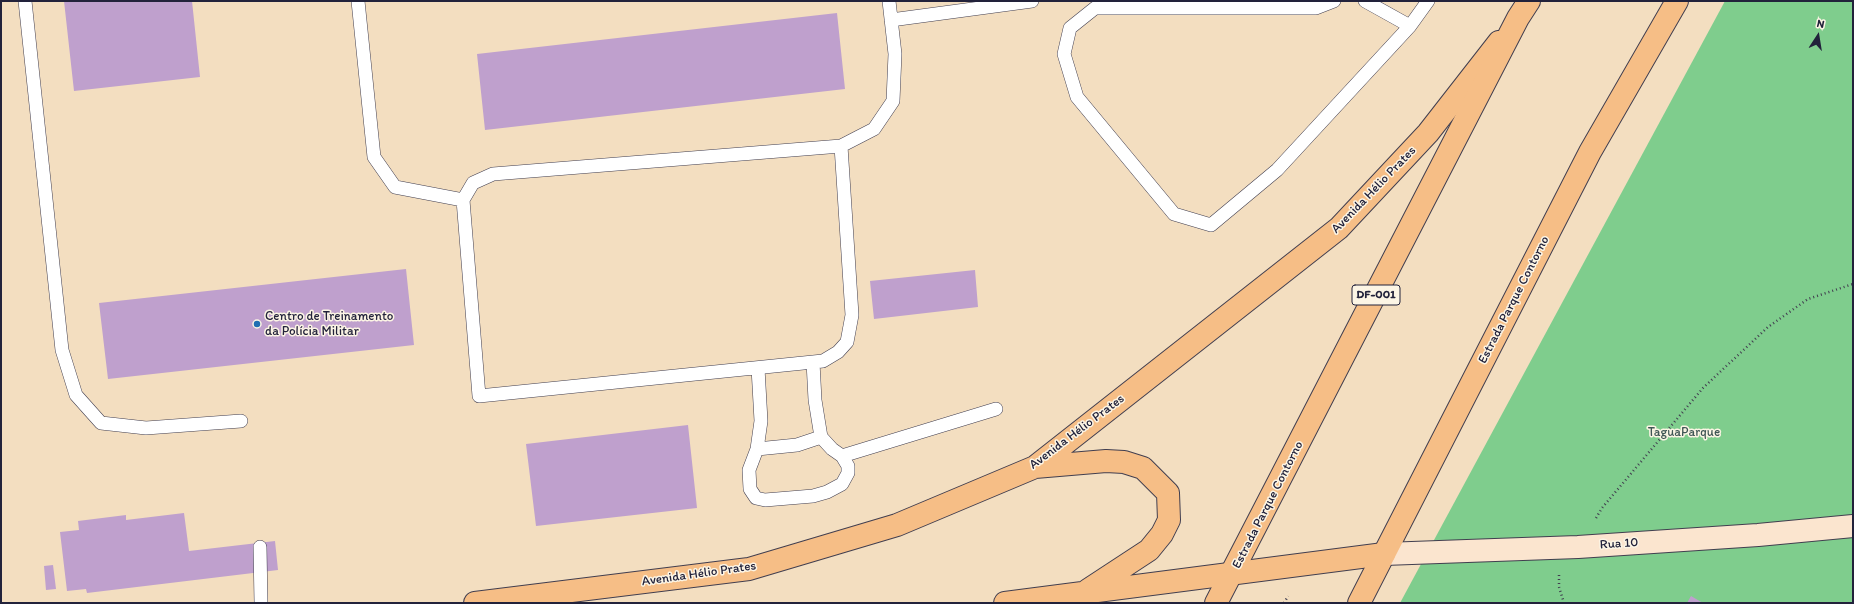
<!DOCTYPE html>
<meta charset="utf-8">
<style>
body{margin:0}
#map{position:relative;width:1854px;height:604px;overflow:hidden;background:#f3dec0;font-family:Itim,sans-serif}
canvas{display:block}
.frame{position:absolute;inset:0;border:2px solid #22223b;pointer-events:none}
.north{position:absolute;left:1798px;top:16px;width:40px;height:40px;-webkit-text-stroke:3px #fcf5e5;paint-order:stroke;rotate:12deg;font-size:11px;font-weight:700;line-height:16px;text-align:center;color:#22223b}
.north::after{content:'';display:block;margin:auto;width:14px;height:18px;background:#22223b;clip-path:polygon(50% 0,100% 100%,50% 72%,0 100%)}
</style>
<div id="map">
<canvas width="1854" height="604"></canvas>
<div class="frame"></div>
<div class="north">N</div>
</div>
<script>
const ctx = document.querySelector('canvas').getContext('2d');
ctx.lineJoin = 'round';
function paint(path, color) {
  ctx.fillStyle = color;
  ctx.fill(path, 'evenodd');
}
function toPath(rows) {
  const path = new Path2D();
  for (const r of rows) {
    path.moveTo(r[0], r[1]);
    for (let i = 2; i < r.length; i += 2) path.lineTo(r[i], r[i + 1]);
  }
  return path;
}
function trace(path, color, width, dash) {
  ctx.strokeStyle = color;
  ctx.lineWidth = width;
  ctx.lineCap = dash ? 'butt' : 'round';
  ctx.setLineDash(dash || []);
  ctx.stroke(path);
}
function drawText(font, color, halo, rows, align = 'center') {
  ctx.font = font + ' Itim,sans-serif';
  ctx.lineWidth = 3;
  ctx.setLineDash([]);
  ctx.textBaseline = 'middle';
  ctx.strokeStyle = halo;
  ctx.fillStyle = color;
  for (const [text, x, y, turn = 0] of rows) {
    ctx.save();
    ctx.translate(x, y);
    ctx.rotate((+turn || 0) * Math.PI / 180);
    ctx.textAlign = isNaN(turn) ? turn : align;
    if (halo) ctx.strokeText(text, 0, 0);
    ctx.fillText(text, 0, 0);
    ctx.restore();
  }
}
const green = toPath([
 [1725,1,1853,1,1853,603,1400,603]
]);
const building = toPath([
 [64,1,192,1,200,77,74,91],
 [837,13,845,89,485,130,477,54],
 [406,269,414,345,108,379,99,303],
 [975,270,978,307,874,319,870,281],
 [688,425,697,508,536,526,526,444],
 [184,513,189,551,275,541,278,570,87,593,86,589,67,591,60,532,79,530,78,521,126,515,126,520],
 [53,565,56,589,46,590,44,566],
 [1691,596,1703,603,1687,603]
]);
const path = toPath([
 [1596,518,1602,508,1703,388,1768,327,1808,299,1853,284],
 [1559,575,1559,587,1564,603],
 [1284,603,1288,596]
]);
const lane = toPath([
 [25,1,62,350,76,395,101,423,146,428,241,421],
 [358,1,374,157,395,187,463,200],
 [1334,1,1316,8,1095,8,1070,28,1064,54,1077,97,1174,214,1211,225,1277,170,1410,26,1428,1],
 [1365,1,1410,26],
 [891,20,1032,1],
 [841,146,852,315,847,342,838,352,823,361,479,396,463,200,473,183,493,174,841,146,874,129,893,101,895,54,889,1],
 [758,368,761,421,757,449,749,470,750,489,756,498,765,500,813,496,827,492,842,484,848,473,848,466,842,456,832,449,821,437,815,400,813,362],
 [757,449,797,445,821,437],
 [842,456,996,409],
 [260,547,261,603]
]);
const secondary = toPath([
 [1384,554,1578,547,1758,535,1853,526]
]);
const primary = toPath([
 [1035,467,1106,461,1124,462,1143,468,1168,493,1169,520,1162,534,1149,550,1088,590],
 [475,603,749,569,897,525,1035,467,1339,228,1428,133,1499,42],
 [1005,603,1384,554]
]);
const highway = toPath([
 [1216,603,1518,18,1529,1],
 [1359,603,1590,152,1677,1]
]);
const markers = [
 [257,324,4,"#1f6fb2"]
];
const shields = [
 [1376,295,48]
];
const shieldNames = [
 ["DF-001",1376,295]
];
const streetNames = [
 ["Avenida Hélio Prates",1374,190,-46],
 ["Estrada Parque Contorno",1514,300,-63],
 ["Avenida Hélio Prates",1077,432,-37],
 ["Estrada Parque Contorno",1268,505,-63],
 ["Rua 10",1619,544,-4],
 ["Avenida Hélio Prates",699,574,-8]
];
const poiNames = [
 ["Centro de Treinamento",265,317],
 ["da Polícia Militar",265,332]
];
const parkNames = [
 ["TaguaParque",1684,433]
];
paint(green, '#7fcd8d');
paint(building, '#bfa0cd');
trace(lane, '#413e4f', 14);
trace(secondary, '#413e4f', 24);
trace(primary, '#413e4f', 24);
trace(highway, '#413e4f', 24);
trace(path, '#413e4f', 2.5, [1, 3]);
trace(lane, '#fff', 13);
trace(secondary, '#fbe5cf', 22);
trace(primary, '#f6be86', 22);
trace(highway, '#f6be86', 22);
for (const [x, y, r, color] of markers) {
  const dot = new Path2D();
  dot.arc(x, y, r, 0, 2 * Math.PI);
  ctx.fillStyle = color;
  ctx.fill(dot);
  trace(dot, '#fcf5e5', 1.5);
}
for (const [x, y, w] of shields) {
  const box = new Path2D();
  box.roundRect(x - w / 2, y - 10, w, 20, 3);
  ctx.fillStyle = '#fcf5e5';
  ctx.fill(box);
  trace(box, '#22223b', 1);
}
drawText('bold 12px', '#22223b', null, shieldNames);
drawText('13px', '#22223b', '#fcf5e5', streetNames);
drawText('13px', '#22223b', '#fcf5e5', poiNames, 'left');
drawText('13px', '#3e5554', '#fcf5e5', parkNames);
</script>
